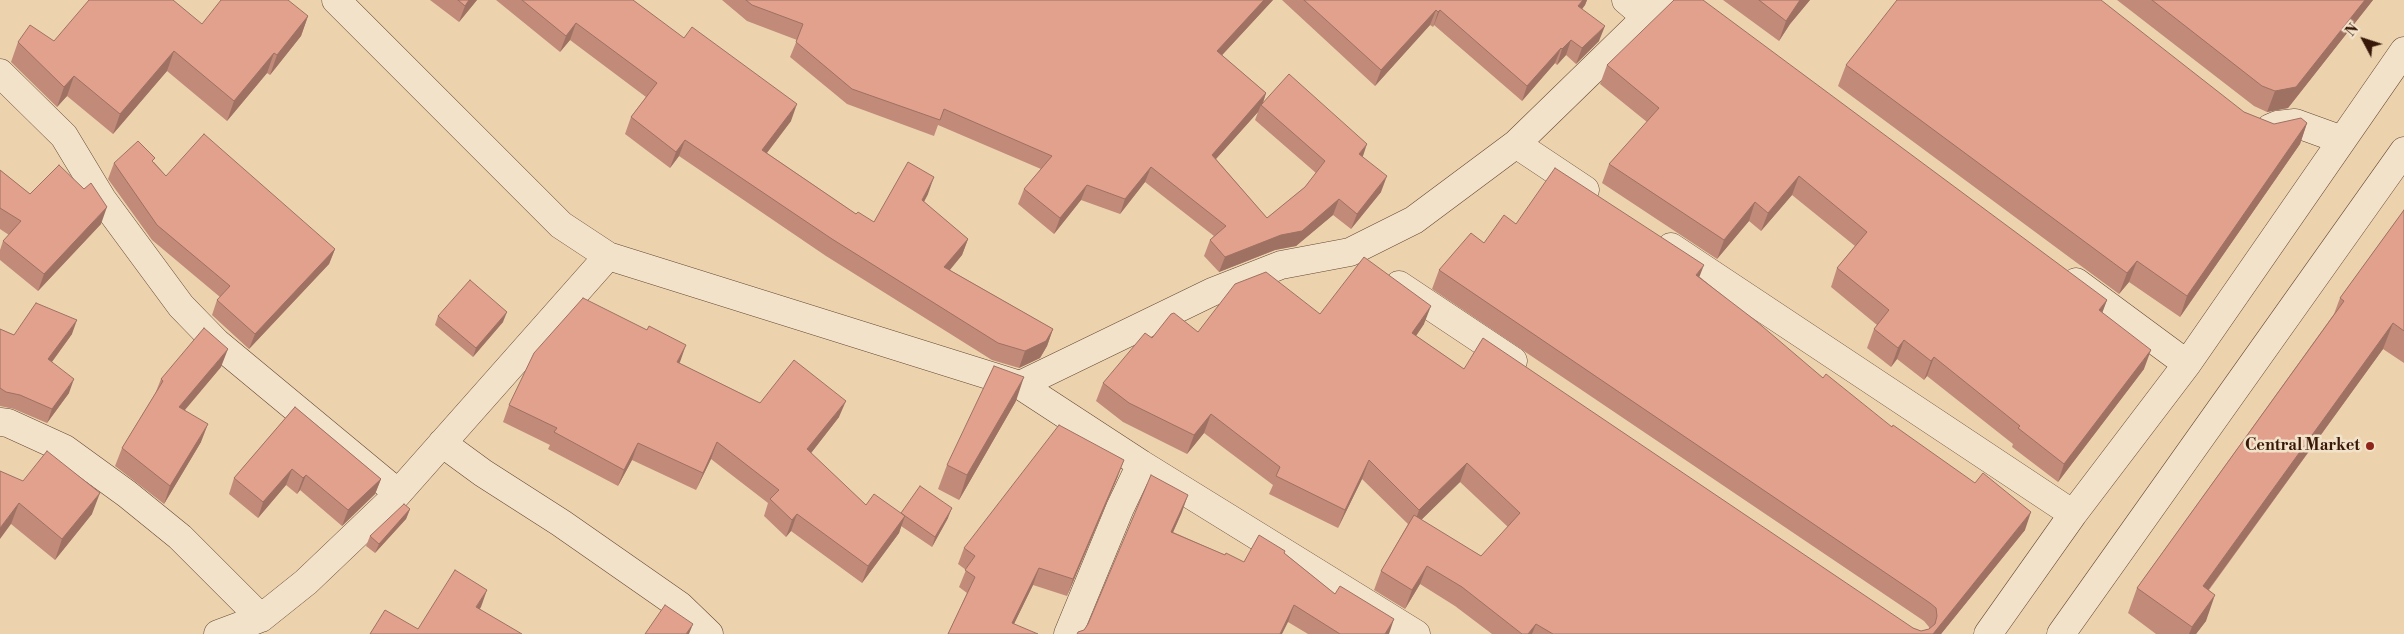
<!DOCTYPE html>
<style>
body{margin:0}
#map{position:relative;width:2404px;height:634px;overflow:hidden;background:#ecd3ae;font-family:"Libre Bodoni",serif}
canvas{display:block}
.north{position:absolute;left:2339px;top:15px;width:50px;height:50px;-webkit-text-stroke:4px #f3e2ca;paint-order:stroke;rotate:310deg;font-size:14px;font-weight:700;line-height:20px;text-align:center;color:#381808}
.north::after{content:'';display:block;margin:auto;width:18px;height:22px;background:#381808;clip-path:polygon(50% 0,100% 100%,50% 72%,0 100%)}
</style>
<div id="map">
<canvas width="2404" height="634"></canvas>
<div class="north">N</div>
</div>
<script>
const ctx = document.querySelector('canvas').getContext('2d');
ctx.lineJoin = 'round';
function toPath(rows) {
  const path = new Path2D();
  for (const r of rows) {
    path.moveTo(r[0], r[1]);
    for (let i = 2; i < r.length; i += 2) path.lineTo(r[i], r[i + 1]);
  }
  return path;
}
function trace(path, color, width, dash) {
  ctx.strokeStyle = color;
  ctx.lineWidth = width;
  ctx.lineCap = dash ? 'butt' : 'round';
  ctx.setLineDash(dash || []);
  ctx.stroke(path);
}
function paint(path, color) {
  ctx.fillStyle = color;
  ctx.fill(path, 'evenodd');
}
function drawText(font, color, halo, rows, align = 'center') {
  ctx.font = font + ' "Libre Bodoni",serif';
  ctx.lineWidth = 5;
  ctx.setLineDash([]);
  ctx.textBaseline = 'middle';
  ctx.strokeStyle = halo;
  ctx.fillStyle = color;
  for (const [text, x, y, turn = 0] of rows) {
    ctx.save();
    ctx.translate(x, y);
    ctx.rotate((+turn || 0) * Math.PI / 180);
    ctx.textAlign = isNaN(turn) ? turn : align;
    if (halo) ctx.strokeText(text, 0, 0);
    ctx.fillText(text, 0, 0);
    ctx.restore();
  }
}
const street = toPath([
 [336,0,561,225,608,256,1020,385,1141,464,1416,634],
 [1626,0,1646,17],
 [0,73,64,136,102,199,181,306,217,343,398,493],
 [2270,128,2277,125,2295,123,2342,140],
 [1516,144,1585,190],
 [1671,247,2073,514],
 [2076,282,2187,364],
 [1399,285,1513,361],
 [1020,385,1212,292,1281,265,1350,252,1414,220,1516,144,1664,0],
 [0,422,8,423,65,449,127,494,180,537,261,618],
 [442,443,483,473,561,523,680,606,709,634],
 [218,634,261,618,306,582,392,500,608,256],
 [1068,634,1120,508,1141,464],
 [1988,634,2073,514,2187,364,2404,51],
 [2061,634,2404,151]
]);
const wall = toPath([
 [430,0,477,0,459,22],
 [496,0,633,0,791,121,767,153,856,214,874,222,928,194,924,202,968,239,962,255,950,270,1053,329,1047,346,1040,358,1019,368,992,360,826,256,679,156,670,168,625,134,631,117,646,97,570,40,560,52],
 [722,0,1273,0,1222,55,1266,93,1263,102,1362,157,1381,192,1351,229,1333,215,1296,246,1275,250,1219,272,1204,256,1210,240,1214,236,1145,182,1120,214,1081,200,1054,234,1018,204,1024,189,1041,169,938,125,934,136,847,104,790,57,797,40,747,21],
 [1258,112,1255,120,1316,173,1305,187,1267,218,1216,159],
 [1282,0,1587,0,1585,5,1582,9,1599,41,1576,64,1566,55,1557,65,1555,63,1522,101,1434,25,1433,27,1430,25,1375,86],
 [1723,0,1810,0,1790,24,1779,41],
 [2117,0,2373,0,2288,108,2267,112,2254,106],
 [308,16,301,36,270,75,267,73,227,121,167,71,113,134,67,96,57,107,11,62,18,42,54,41,202,24],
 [1607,65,2107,300,2102,312,2144,369,2058,482,2012,447,2013,444,1927,376,1924,380,1897,359,1891,367,1867,348,1874,329,1877,325,1831,287,1837,268,1855,246,1792,195,1761,231,1749,221,1717,259,1602,183,1609,164,1647,122,1600,84],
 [1846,65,2244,112,2274,124,2307,123,2300,144,2180,317,2129,282,2119,294,1838,86],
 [154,162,166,176,335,249,329,264,249,349,212,315,217,300,220,297,152,240,108,179,114,163],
 [0,170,30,194,101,224,38,291,0,260,0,250,3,241,9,235,0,229],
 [2404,210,2404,363,2383,349,2209,590,2206,621,2196,634,2156,634,2128,613,2137,588,2334,314,2340,298],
 [1516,224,1700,277,1823,378,2025,530,1941,634,1492,634,1455,606,1420,584,1405,609,1374,590,1381,571,1408,524,1362,479,1338,528,1269,494,1273,485,1204,433,1187,454,1123,422,1096,401,1103,383,1152,338,1320,314,1424,324,1416,336,1464,369,1913,628,1921,631,1929,629,1929,627,1924,621,1432,289,1439,270],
 [1460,482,1508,527,1481,556,1421,520],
 [438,316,503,322,473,357,435,325],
 [0,329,14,335,72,334,52,362,69,393,47,423,14,409,0,406],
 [679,363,760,403,839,417,811,453,866,505,901,513,948,518,932,547,901,526,899,533,862,583,791,531,786,537,764,516,768,503,711,459,696,490,632,460,618,486,548,449,550,445,503,422,509,405],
 [221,367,185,410,201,442,164,504,115,466,122,448,155,394,161,379],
 [1016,401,959,500,938,489,947,465],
 [295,407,381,479,375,494,342,526,300,490,297,494,286,485,258,518,229,494,234,478],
 [0,471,92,514,55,560,11,524],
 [1118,476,1067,596,1033,585,1014,624,948,634,967,593,959,587,966,570,958,564,964,548],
 [410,509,406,519,375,553,366,546,370,536],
 [1182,512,1173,532,1225,555,1244,562,1284,553,1335,594,1389,634,1308,634,1288,622,1084,630]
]);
const shadedWall = toPath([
 [469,0,477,0,459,22,465,6],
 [1264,0,1273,0,1212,66,1217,51],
 [1583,0,1587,0,1585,5,1573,21,1578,6],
 [1800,0,1810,0,1790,24,1779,41,1786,21],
 [2365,0,2373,0,2288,108,2267,112,2275,91],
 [1436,10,1430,25,1375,86,1381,70],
 [1440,10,1434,25,1433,27,1438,12],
 [308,16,301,36,270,75,277,55],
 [576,23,570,40,560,52,566,36],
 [1605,26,1599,41,1576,64,1582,48],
 [1571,40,1566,55,1557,65,1562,49],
 [1561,48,1555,63,1522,101,1527,86],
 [174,51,167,71,113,134,120,114],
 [274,53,267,73,227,121,234,101],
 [74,76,67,96,57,107,64,87],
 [1266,93,1262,106,1261,105,1258,112,1206,170,1212,155],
 [797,104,791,121,756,167,762,150],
 [2307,123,2300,144,2180,317,2187,296],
 [685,140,679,156,670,168,676,152],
 [1367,144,1362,159,1359,154],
 [1151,167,1145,182,1120,214,1125,199],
 [1387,176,1381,192,1351,229,1357,214],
 [1799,176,1792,195,1761,231,1768,213],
 [934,177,928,194,916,216,922,200],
 [1087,185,1081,200,1054,234,1060,218],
 [1339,199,1333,215,1296,246,1275,250,1219,272,1225,257],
 [1755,202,1749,221,1717,259,1724,240],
 [107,207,101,224,38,291,44,274],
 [968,239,962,255,938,284,944,267],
 [335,249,329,264,249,349,255,334],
 [2137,261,2129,282,2119,294,2127,273],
 [1704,265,1697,283,1696,275],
 [2107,300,2100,319,2099,310],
 [1431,306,1424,324,1405,352,1412,333],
 [507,312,503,322,473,357,476,348],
 [77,320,72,334,43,374,48,359],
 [2393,323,2383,349,2193,611,2203,586],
 [1053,329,1047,346,1040,358,1019,368,1025,351],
 [1904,340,1897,359,1891,367,1898,348],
 [686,345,680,362,671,379,677,362],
 [228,349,221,367,172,425,179,407],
 [2151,350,2144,369,2058,482,2064,464],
 [1934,357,1927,376,1924,380,1931,361],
 [1024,377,1016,401,959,500,967,475],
 [74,379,69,393,47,423,52,409],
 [846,401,839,417,801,466,807,449],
 [1211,414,1204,433,1187,454,1194,435],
 [208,424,201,442,164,504,170,486],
 [717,442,711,459,696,490,703,473],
 [638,443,632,460,618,486,624,470],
 [1124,460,1118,476,1067,596,1073,579],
 [1369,460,1362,479,1338,528,1345,510],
 [1467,463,1460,482,1413,528,1419,510],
 [292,469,286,485,258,518,263,502],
 [306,475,300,490,297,494,303,478],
 [381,479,375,494,342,526,348,510],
 [100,493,92,514,55,560,62,539],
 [1188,495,1182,512,1166,548,1171,532],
 [19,503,11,524,0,539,0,528],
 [952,508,948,518,932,547,935,537],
 [410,509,406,519,375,553,379,544],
 [2031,512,2025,530,1941,634,1933,634],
 [797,514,791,531,786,537,792,520],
 [905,516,899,533,862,583,868,566],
 [1427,566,1420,584,1405,609,1412,590],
 [1039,568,1033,585,1009,634,1012,623],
 [487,590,481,607,471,623,476,607],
 [2215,595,2206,621,2196,634,2189,634,2192,627],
 [1294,605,1288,622,1282,634,1280,634],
 [1394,619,1389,634,1385,634],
 [693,624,689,634,686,634],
 [1536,624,1532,634,1528,634]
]);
const building = toPath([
 [89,0,173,0,202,24,221,0,288,0,308,16,277,55,274,53,234,101,174,51,120,114,74,76,64,87,18,42,30,25,54,41,89,0],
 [458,0,469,0,465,6,458,0],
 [522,0,633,0,684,38,692,27,797,104,762,150,856,214,858,212,874,222,908,162,934,177,922,200,968,239,944,267,1053,329,1046,341,1025,351,998,343,832,239,685,140,676,152,631,117,657,83,576,23,566,36,522,0],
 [746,0,1264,0,1217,51,1266,93,1212,155,1267,218,1305,187,1325,161,1261,105,1289,74,1367,144,1359,154,1387,176,1357,214,1339,199,1302,231,1281,235,1225,257,1210,240,1226,226,1151,167,1125,199,1087,185,1060,218,1024,189,1052,156,944,109,940,120,852,89,796,42,803,24,752,5,746,0],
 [1304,0,1583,0,1578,6,1605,26,1582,48,1571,40,1562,49,1561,48,1527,86,1440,10,1438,12,1436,10,1381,70,1304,0],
 [1674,0,1703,0,2107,300,2099,310,2151,350,2064,464,2018,428,2020,426,1934,357,1931,361,1904,340,1898,348,1874,329,1889,310,1837,268,1867,232,1799,176,1768,213,1755,202,1724,240,1609,164,1659,108,1607,65,1674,0],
 [1759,0,1800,0,1786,21,1759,0],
 [1897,0,2101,0,2244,112,2274,124,2301,118,2307,123,2187,296,2137,261,2127,273,1846,65,1897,0],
 [2152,0,2365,0,2296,87,2275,91,2262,86,2152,0],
 [204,134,335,249,255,334,217,300,230,286,157,225,114,163,138,141,155,158,152,161,166,176,204,134],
 [59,165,84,189,91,183,107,207,44,274,3,241,21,221,0,208,0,170,30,194,59,165],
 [1555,168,1704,265,1696,275,1756,321,1823,378,1826,374,1892,427,1893,425,1975,483,1983,473,2031,512,1933,634,1553,634,1536,624,1528,634,1522,634,1462,587,1427,566,1412,590,1381,571,1414,515,1481,556,1520,513,1467,463,1419,510,1369,460,1345,510,1276,476,1280,467,1211,414,1194,435,1129,403,1103,383,1145,333,1152,338,1171,314,1174,313,1198,332,1235,284,1266,272,1320,314,1364,257,1431,306,1412,333,1464,369,1483,338,1913,628,1921,631,1929,629,1935,624,1937,616,1936,608,1930,603,1439,270,1471,233,1484,243,1504,215,1516,224,1555,168],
 [2404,210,2404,331,2393,323,2203,586,2215,595,2192,627,2137,588,2344,301,2340,298,2404,210],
 [470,280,507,312,476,348,438,316,470,280],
 [583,298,647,330,649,326,686,345,677,362,760,403,794,360,846,401,807,449,866,505,874,494,905,516,868,566,797,514,792,520,770,499,779,490,717,442,703,473,638,443,624,470,554,432,557,428,509,405,534,353,583,298],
 [36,303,77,320,48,359,74,379,52,409,20,395,6,392,0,388,0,329,14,335,36,303],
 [204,328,228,349,179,407,208,424,170,486,122,448,163,381,161,379,204,328],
 [994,366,1024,377,967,475,947,465,994,366],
 [295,407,381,479,348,510,306,475,303,478,292,469,263,502,234,478,295,407],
 [1059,425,1124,460,1073,579,1039,568,1012,623,1038,634,948,634,975,577,965,570,975,556,964,548,1059,425],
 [47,451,100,493,62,539,19,503,0,528,0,471,23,481,47,451],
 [1151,475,1188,495,1171,532,1225,555,1226,553,1244,562,1259,535,1285,551,1284,553,1335,594,1340,586,1394,619,1385,634,1340,634,1294,605,1280,634,1077,634,1078,632,1084,630,1088,624,1151,475],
 [920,486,952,508,935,537,901,513,920,486],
 [404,504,410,509,379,544,370,536,404,504],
 [455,570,487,590,476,607,522,634,370,634,385,610,418,629,455,570],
 [665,605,693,624,686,634,645,634,665,605]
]);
const markers = [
 [2370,446,5,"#8f2418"]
];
const poiNames = [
 ["Central Market",2360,446]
];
trace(street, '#654732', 29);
trace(street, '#f3e2ca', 28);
paint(wall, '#c28a79');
paint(shadedWall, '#9e7163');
paint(building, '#e2a18d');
trace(building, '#9e7163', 1);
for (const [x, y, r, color] of markers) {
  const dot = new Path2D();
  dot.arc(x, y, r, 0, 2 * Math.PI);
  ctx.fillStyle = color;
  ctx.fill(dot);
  trace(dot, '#f3e2ca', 2);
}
drawText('bold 16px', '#381808', '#f3e2ca', poiNames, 'right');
</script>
